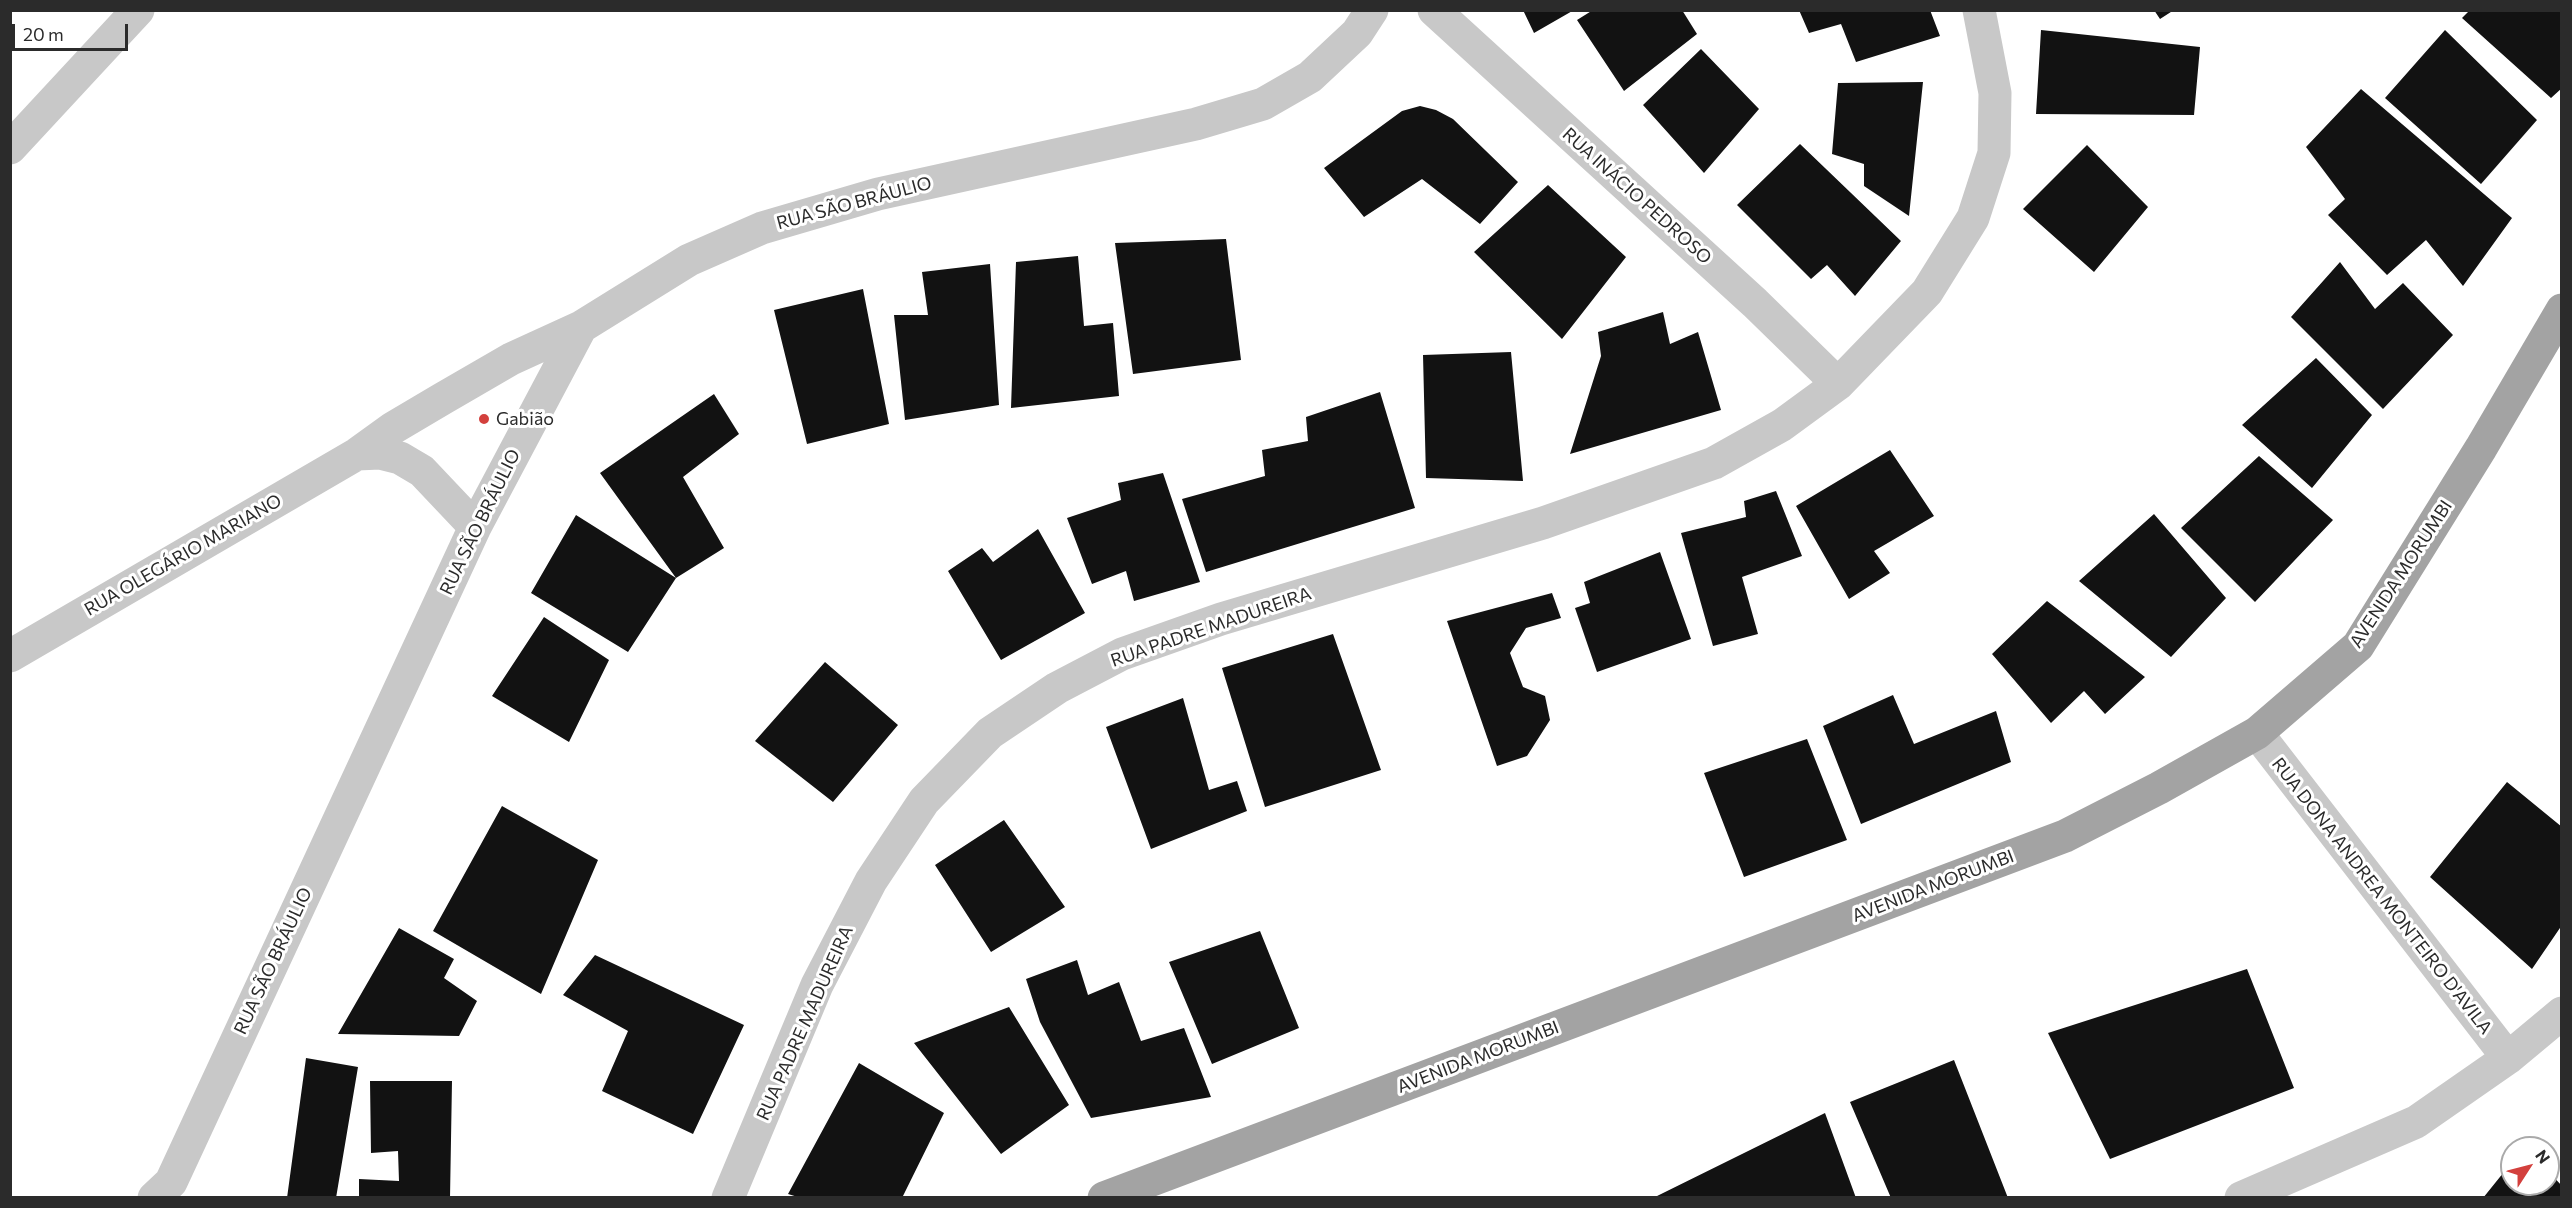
<!DOCTYPE html>
<meta charset="utf-8">
<style>
body{margin:0}
#map{position:relative;width:2572px;height:1208px;overflow:hidden;background:#fff;font-family:Commissioner,sans-serif}
canvas{display:block}
.frame{position:absolute;inset:0;border:12px solid #2b2b2b;pointer-events:none}
.north{position:absolute;left:2500px;top:1136px;width:60px;height:60px;box-sizing:border-box;background:#fff;border:2px solid #aaa;border-radius:50%;rotate:54deg;font-size:16px;font-weight:700;line-height:24px;text-align:center;color:#2b2b2b}
.north::after{content:'';display:block;margin:auto;width:21px;height:27px;background:#d3403d;clip-path:polygon(50% 0,100% 100%,50% 72%,0 100%)}
.scale{position:absolute;left:12px;top:24px;width:116px;height:27px;box-sizing:border-box;border:3px solid #2b2b2b;border-top:0;padding-left:8px;font-size:18px;line-height:21px;white-space:nowrap;color:#2b2b2b;-webkit-text-stroke:4px #fff;paint-order:stroke}
</style>
<div id="map">
<canvas width="2572" height="1208"></canvas>
<div class="frame"></div>
<div class="north">N</div>
<div class="scale">20 m</div>
</div>
<script>
const g = document.querySelector('canvas').getContext('2d');
g.lineJoin = 'round';
function paint(path, color) {
  g.fillStyle = color;
  g.fill(path, 'evenodd');
}
function shape(rows) {
  const path = new Path2D();
  for (const r of rows) {
    path.moveTo(r[0], r[1]);
    for (let i = 2; i < r.length; i += 2) path.lineTo(r[i], r[i + 1]);
  }
  return path;
}
function stroke(path, color, width, dash) {
  g.strokeStyle = color;
  g.lineWidth = width;
  g.lineCap = dash ? 'butt' : 'round';
  g.setLineDash(dash || []);
  g.stroke(path);
}
function write(font, color, halo, rows, align = 'center') {
  g.font = font + ' Commissioner,sans-serif';
  g.lineWidth = 6;
  g.setLineDash([]);
  g.textBaseline = 'middle';
  g.strokeStyle = halo;
  g.fillStyle = color;
  for (const [text, x, y, turn = 0] of rows) {
    g.save();
    g.translate(x, y);
    g.rotate((+turn || 0) * Math.PI / 180);
    g.textAlign = isNaN(turn) ? turn : align;
    if (halo) g.strokeText(text, 0, 0);
    g.fillText(text, 0, 0);
    g.restore();
  }
}
const building = shape([
 [1523,10,1574,10,1534,33],
 [1593,10,1682,10,1697,34,1624,91,1577,20],
 [1799,10,1930,10,1940,36,1856,62,1841,24,1809,33],
 [2154,10,2174,10,2160,19],
 [2470,10,2562,10,2562,88,2551,98,2462,18],
 [2041,30,2200,47,2194,115,2036,114],
 [2445,30,2537,120,2481,184,2385,98],
 [1701,49,1759,109,1704,173,1643,105],
 [1923,82,1909,216,1864,186,1864,164,1832,154,1838,83],
 [2361,89,2512,218,2463,286,2426,240,2387,275,2328,215,2345,199,2306,147],
 [1420,106,1436,110,1453,119,1518,182,1480,224,1422,179,1364,217,1324,168,1402,111],
 [1800,144,1901,241,1855,296,1827,265,1811,279,1737,205],
 [2087,145,2148,207,2094,272,2023,209],
 [1548,185,1626,257,1562,339,1474,252],
 [1226,239,1241,360,1133,374,1115,243],
 [1078,256,1084,326,1113,323,1119,396,1011,408,1016,262],
 [2340,262,2375,309,2403,283,2453,335,2383,409,2291,317],
 [990,264,999,405,905,420,894,315,928,315,922,272],
 [863,289,889,424,807,444,774,310],
 [1663,312,1670,344,1698,332,1721,410,1570,454,1601,356,1598,332],
 [1511,352,1523,481,1426,478,1423,355],
 [2316,358,2372,415,2312,488,2242,425],
 [1380,392,1415,508,1206,572,1182,499,1265,476,1262,450,1308,441,1306,417],
 [714,394,739,434,683,477,724,548,676,578,600,473],
 [1890,450,1934,516,1874,551,1890,573,1849,599,1796,506],
 [2259,456,2333,520,2255,602,2181,528],
 [1163,473,1200,582,1134,601,1126,571,1092,584,1067,518,1121,500,1118,483],
 [1776,491,1802,556,1742,577,1758,634,1713,646,1681,533,1746,517,1744,501],
 [2154,514,2226,598,2171,657,2079,581],
 [576,515,676,578,628,652,531,593],
 [1038,529,1085,613,1001,660,948,571,982,548,993,562],
 [1660,552,1691,639,1597,672,1575,608,1590,603,1584,582],
 [1552,593,1561,618,1526,628,1510,653,1523,687,1545,696,1550,720,1527,756,1497,766,1447,621],
 [2047,601,2145,677,2105,714,2084,691,2051,723,1992,654],
 [544,617,609,660,569,742,492,696],
 [1333,634,1381,770,1265,807,1222,668],
 [825,662,898,725,833,802,755,741],
 [1893,695,1914,744,1996,711,2011,762,1861,824,1823,726],
 [1183,698,1209,790,1237,781,1247,811,1151,849,1106,727],
 [1807,739,1847,840,1744,877,1704,773],
 [2507,782,2562,827,2562,925,2532,969,2430,877],
 [502,806,598,860,541,994,433,931],
 [1004,820,1065,907,991,952,935,865],
 [399,928,454,959,444,978,477,1001,459,1036,338,1034],
 [1260,931,1299,1028,1212,1064,1169,962],
 [595,955,744,1025,693,1134,602,1091,628,1031,563,995],
 [1077,960,1088,995,1119,982,1141,1041,1184,1028,1211,1097,1091,1118,1040,1022,1026,979],
 [2247,969,2294,1088,2110,1159,2048,1033],
 [1009,1007,1069,1105,1001,1154,914,1043],
 [306,1058,358,1067,336,1198,287,1198],
 [1954,1060,2008,1198,1891,1198,1850,1102],
 [859,1063,944,1113,902,1198,801,1198,788,1194],
 [370,1081,452,1081,450,1198,359,1198,359,1179,399,1181,398,1151,371,1153],
 [1825,1113,1856,1198,1653,1198],
 [2512,1162,2512,1184,2548,1184,2548,1171,2562,1186,2562,1198,2483,1198]
]);
const minor = shape([
 [1434,10,1755,303,1838,384],
 [10,148,138,10],
 [357,454,380,453,400,458,422,471,475,527],
 [10,656,357,454,393,428,442,399,511,359,581,327],
 [2257,733,2508,1058],
 [154,1198,171,1182,475,527,581,327,689,260,762,228,878,194,1196,124,1263,104,1310,77,1357,33,1372,10],
 [728,1198,817,985,871,881,924,801,990,733,1057,688,1122,654,1221,619,1543,523,1714,463,1782,425,1838,384,1927,292,1973,218,1994,153,1995,93,1979,10],
 [2241,1198,2416,1122,2508,1058,2562,1013]
]);
const major = shape([
 [1104,1198,2065,836,2159,788,2257,733,2358,646,2481,448,2562,310]
]);
const markers = [
 [484,419,6,"#d3403d"]
];
const streetNames = [
 ["RUA INÁCIO PEDROSO",1637,196,42],
 ["RUA SÃO BRÁULIO",854,203,-15],
 ["RUA SÃO BRÁULIO",480,522,-64],
 ["RUA OLEGÁRIO MARIANO",183,555,-30],
 ["AVENIDA MORUMBI",2401,574,-57],
 ["RUA PADRE MADUREIRA",1211,627,-19],
 ["AVENIDA MORUMBI",1933,886,-21],
 ["RUA DONA ANDREA MONTEIRO D'AVILA",2382,896,52],
 ["RUA SÃO BRÁULIO",273,961,-65],
 ["RUA PADRE MADUREIRA",805,1023,-66],
 ["AVENIDA MORUMBI",1478,1057,-21]
];
const poiNames = [
 ["Gabião",496,419]
];
paint(building, '#121212');
stroke(minor, '#c8c8c8', 33);
stroke(major, '#a3a3a3', 33);
for (const [x, y, r, color] of markers) {
  const dot = new Path2D();
  dot.arc(x, y, r, 0, 2 * Math.PI);
  g.fillStyle = color;
  g.fill(dot);
  stroke(dot, '#fff', 2);
}
write('18px', '#2b2b2b', '#fff', streetNames);
write('18px', '#2b2b2b', '#fff', poiNames, 'left');
</script>
